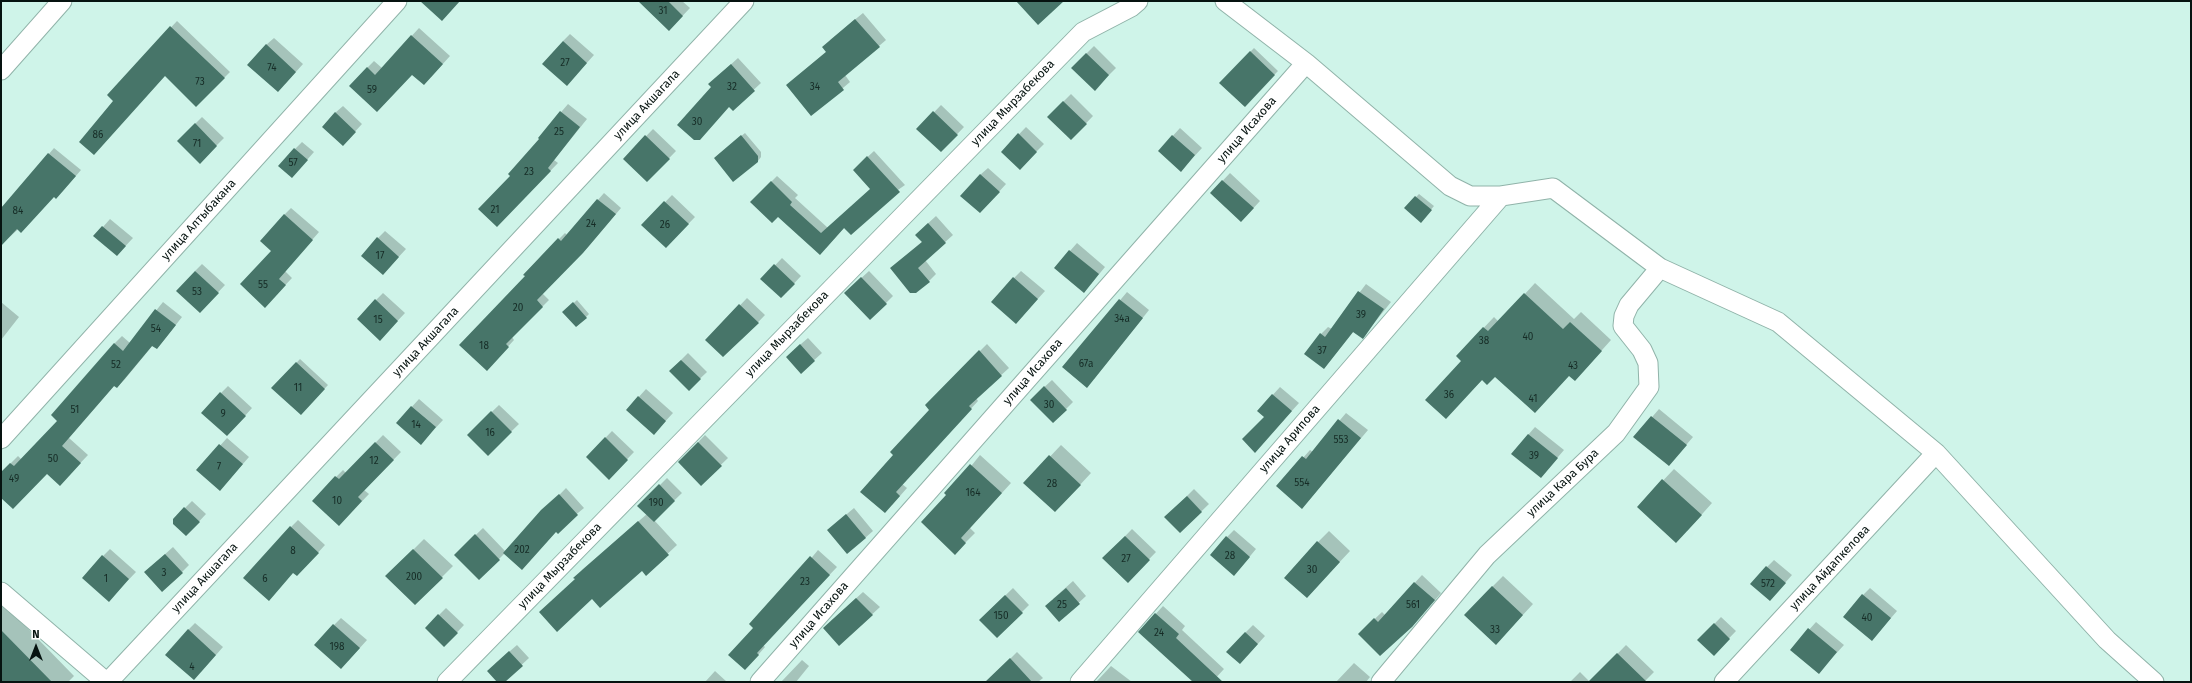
<!DOCTYPE html>
<meta charset="utf-8">
<style>
body{margin:0}
#map{position:relative;width:2192px;height:683px;overflow:hidden;background:#cff4e9;font-family:"Fira Sans",sans-serif}
canvas{display:block}
.frame{position:absolute;inset:0;border:2px solid #061310;pointer-events:none}
.north{position:absolute;left:16px;top:627px;width:40px;height:40px;-webkit-text-stroke:3px #fff;paint-order:stroke;rotate:0deg;font-size:11px;font-weight:700;line-height:16px;text-align:center;color:#061310}
.north::after{content:'';display:block;margin:auto;width:14px;height:18px;background:#061310;clip-path:polygon(50% 0,100% 100%,50% 72%,0 100%)}
</style>
<div id="map">
<canvas width="2192" height="683"></canvas>
<div class="frame"></div>
<div class="north">N</div>
</div>
<script>
const g = document.querySelector('canvas').getContext('2d');
g.lineJoin = 'round';
function paint(path, color) {
  g.fillStyle = color;
  g.fill(path, 'evenodd');
}
function shape(rows) {
  const path = new Path2D();
  for (const r of rows) {
    path.moveTo(r[0], r[1]);
    for (let i = 2; i < r.length; i += 2) path.lineTo(r[i], r[i + 1]);
  }
  return path;
}
function stroke(path, color, width, dash) {
  g.strokeStyle = color;
  g.lineWidth = width;
  g.lineCap = dash ? 'butt' : 'round';
  g.setLineDash(dash || []);
  g.stroke(path);
}
function write(font, color, halo, rows, align = 'center') {
  g.font = font + ' "Fira Sans",sans-serif';
  g.lineWidth = 4;
  g.setLineDash([]);
  g.textBaseline = 'middle';
  g.strokeStyle = halo;
  g.fillStyle = color;
  for (const [text, x, y, turn = 0] of rows) {
    g.save();
    g.translate(x, y);
    g.rotate((+turn || 0) * Math.PI / 180);
    g.textAlign = isNaN(turn) ? turn : align;
    if (halo) g.strokeText(text, 0, 0);
    g.fillText(text, 0, 0);
    g.restore();
  }
}
const shadow = shape([
 [649,1,682,1,690,8,669,30],
 [863,13,886,40,845,75,850,82,811,115,787,85,827,51,830,40],
 [177,21,230,72,196,106,165,74,114,101,108,95],
 [419,28,450,56,431,77,412,73,384,104,367,68,374,61,382,68],
 [570,34,594,55,574,77,563,41],
 [274,38,303,64,285,84,266,45],
 [1094,46,1116,68,1095,89,1072,68],
 [1254,48,1278,71,1244,106,1220,83],
 [738,58,761,83,733,109,712,87,717,77],
 [1071,94,1093,116,1071,139,1048,117],
 [568,104,587,119,554,160,558,163,497,226,511,176,541,139,539,138],
 [941,105,964,127,941,151,918,129],
 [343,106,362,124,350,137,335,113],
 [202,117,224,138,200,162,178,141],
 [1026,127,1044,144,1027,161,1002,152],
 [1180,128,1202,148,1188,163,1159,151],
 [653,129,676,151,647,181,624,159],
 [745,133,761,152,761,157,758,161,718,155],
 [302,142,314,152,299,169,295,149],
 [54,148,81,170,62,192,54,196,1,245,1,210],
 [874,151,905,185,845,227,826,248,778,216,751,202,777,176,798,195,795,198,828,228,871,189,860,164],
 [988,168,1006,184,987,205,980,175],
 [1230,173,1260,201,1248,214,1211,193],
 [604,193,621,208,589,246,542,293,549,300,512,337,514,340,493,363,526,276,524,274,565,233,567,235],
 [1419,194,1434,206,1424,218,1416,197],
 [672,195,695,217,666,247,643,225],
 [291,208,319,232,285,271,292,278,272,299,273,251,284,215],
 [936,216,953,235,925,260,936,274,929,281,891,268,923,241,924,227],
 [110,219,133,238,117,255,95,236],
 [385,231,406,249,383,274,378,238],
 [1077,243,1105,267,1091,284,1055,268],
 [782,258,801,276,788,290,762,279],
 [202,264,225,285,207,304,195,271],
 [869,271,893,296,870,319,845,293],
 [1021,271,1045,291,1016,323,1014,278],
 [1535,283,1574,319,1581,312,1611,340,1585,369,1570,375,1495,376,1483,379,1456,407,1463,361,1457,356,1494,317,1499,322],
 [1366,284,1391,302,1363,337,1354,331,1324,368,1321,334,1328,327,1332,329],
 [1127,292,1149,310,1094,379,1064,367],
 [383,293,405,313,387,332,376,300],
 [747,298,765,315,742,339,707,340],
 [577,300,589,314,577,326,564,312],
 [1,302,19,317,1,340],
 [163,302,182,317,164,340,157,348,153,345,125,379,117,387,115,385,69,438,88,455,67,477,47,473,1,496,1,473,18,456,22,460,59,421,114,344,122,336,130,343],
 [808,338,822,353,801,372,794,350],
 [987,344,1009,368,976,398,978,401,902,484,907,488,892,505,894,455,930,410,926,405],
 [688,353,707,372,689,389,670,371],
 [300,359,328,385,301,414,273,388],
 [1052,380,1073,402,1066,409,1039,392],
 [228,386,252,408,234,428,221,393],
 [1280,387,1299,403,1262,444,1265,417,1258,411],
 [646,389,673,413,661,426,627,410],
 [419,399,443,420,428,436,397,423],
 [499,405,519,424,488,454,468,435],
 [1659,409,1693,437,1669,465,1635,437],
 [1346,413,1368,430,1309,500,1278,486,1310,450,1313,452],
 [1535,427,1564,450,1541,477,1528,435],
 [612,431,634,452,609,478,587,457],
 [383,435,401,452,364,490,369,494,346,518,336,477,343,470,346,473],
 [705,435,728,458,701,484,679,462],
 [227,438,249,457,227,482,198,470],
 [1061,445,1091,473,1066,500,1025,483],
 [980,455,1011,483,970,528,975,533,955,553,948,495],
 [1674,469,1712,503,1687,531,1638,507],
 [667,478,682,493,654,520,677,545,646,574,642,570,576,579,575,578,583,569,647,514,639,506],
 [566,488,584,508,556,531,505,553,479,579,455,555,483,528,505,551],
 [1194,489,1209,504,1180,532,1166,517],
 [192,501,206,514,193,528,174,519],
 [854,508,873,531,865,538,828,530],
 [298,520,325,545,304,568,294,572,291,527],
 [1132,529,1156,552,1128,581,1104,558],
 [1234,530,1256,549,1241,567,1227,537],
 [1329,531,1350,551,1307,597,1318,542],
 [424,539,453,566,415,604,387,576],
 [173,547,189,565,182,572,153,565],
 [110,549,136,572,116,593,103,556],
 [818,550,837,567,763,645,765,647,752,662,754,628],
 [1774,560,1792,575,1777,592,1767,567],
 [1422,575,1441,593,1412,627,1359,634,1382,612,1385,615],
 [1503,576,1533,604,1507,632,1492,587],
 [1073,581,1086,596,1059,621,1053,599],
 [1013,588,1029,605,997,637,980,620],
 [1870,588,1897,611,1879,632,1863,595],
 [863,592,880,607,839,645,831,621],
 [3,603,74,676,68,682,1,682,1,605],
 [1163,606,1185,626,1182,630,1224,669,1212,682,1194,682,1140,631],
 [446,608,464,625,444,646,426,628],
 [1721,617,1736,631,1714,654,1699,640],
 [341,618,367,640,348,661,334,625],
 [1816,622,1844,645,1818,673,1791,650],
 [195,623,223,647,201,672,188,630],
 [1253,625,1265,636,1247,656,1245,633],
 [517,645,529,658,503,682,498,682,495,664],
 [1626,645,1654,672,1644,682,1570,682,1580,672,1590,682],
 [1017,652,1043,678,1038,682,993,682,990,679],
 [802,660,809,666,796,682,781,682],
 [1354,663,1370,677,1366,682,1336,682],
 [1111,666,1132,682,1096,682],
 [715,671,727,682,705,682]
]);
const building = shape([
 [420,1,460,1,442,21],
 [638,1,668,1,683,16,669,31],
 [1016,1,1064,1,1038,25],
 [855,19,880,47,838,82,844,90,811,116,786,85,826,52,822,47],
 [170,26,225,78,196,107,165,76,94,155,79,142,113,101,107,95],
 [411,35,443,64,424,85,412,75,377,112,349,86,367,67,375,75],
 [563,41,587,63,567,86,542,64],
 [266,44,296,72,278,92,247,65],
 [1250,51,1275,75,1245,107,1219,83],
 [1086,53,1109,75,1095,91,1071,68],
 [731,64,755,91,733,111,729,107,700,140,694,140,677,125,711,87,708,84],
 [1063,101,1087,124,1071,140,1047,117],
 [560,111,580,127,548,168,551,171,497,227,478,209,510,176,508,174,539,139,538,138],
 [933,111,958,135,941,152,916,129],
 [335,112,356,132,343,146,322,127],
 [195,123,217,146,200,164,177,141],
 [1018,133,1037,152,1020,170,1001,152],
 [645,135,670,159,647,182,623,159],
 [741,135,758,156,758,162,733,182,714,158],
 [1172,135,1195,155,1181,172,1158,151],
 [294,148,308,160,292,178,278,166],
 [48,153,76,176,56,199,54,197,21,233,17,229,1,246,1,208],
 [867,156,900,192,851,235,844,228,820,255,778,217,772,223,750,202,771,181,792,202,790,205,821,233,870,189,853,170],
 [980,174,1000,192,980,213,960,196],
 [1222,180,1254,208,1241,222,1210,193],
 [1415,196,1432,210,1421,223,1404,208],
 [597,199,616,214,583,253,537,300,543,307,506,344,509,347,487,371,459,345,525,276,523,275,558,238,561,241],
 [664,201,689,224,666,248,641,225],
 [284,214,313,240,279,279,286,285,265,308,240,284,271,251,260,241],
 [928,223,946,243,918,268,930,282,916,293,910,293,890,268,922,242,915,235],
 [102,226,126,246,117,256,93,236],
 [377,237,399,257,383,275,361,256],
 [1069,250,1099,274,1084,293,1054,268],
 [774,264,795,284,781,298,760,279],
 [195,271,219,293,200,313,176,291],
 [861,277,887,304,870,320,844,293],
 [1013,277,1038,299,1016,324,991,302],
 [1358,291,1384,309,1363,339,1353,332,1324,369,1304,354,1320,333,1325,337],
 [1524,293,1563,329,1570,322,1602,351,1575,381,1569,376,1535,413,1495,377,1487,385,1482,380,1446,419,1425,400,1461,361,1456,356,1483,327,1488,331],
 [375,299,398,321,380,341,357,319],
 [1119,299,1143,318,1087,388,1062,367],
 [573,302,587,318,576,327,562,312],
 [739,304,759,323,723,357,705,340],
 [155,309,176,325,157,349,152,346,117,388,114,386,62,446,81,463,60,486,47,474,13,509,1,498,1,472,10,463,14,466,57,421,51,415,114,343,123,351],
 [800,344,815,361,801,374,786,357],
 [979,350,1002,376,969,406,972,409,896,492,900,496,885,513,860,492,893,455,890,452,929,410,925,405],
 [681,360,701,379,689,391,669,371],
 [296,362,325,389,301,415,271,388],
 [1044,386,1067,410,1053,423,1030,400],
 [220,392,246,416,227,436,201,413],
 [1272,394,1292,411,1255,453,1242,439,1264,417,1257,411],
 [638,396,666,421,654,435,626,410],
 [411,406,436,427,421,445,396,423],
 [491,411,512,432,488,456,467,435],
 [1651,416,1687,445,1669,466,1633,437],
 [1338,419,1361,438,1302,509,1276,486,1302,456,1306,459],
 [1528,434,1558,458,1541,478,1511,454],
 [605,437,628,460,609,480,586,457],
 [375,442,394,460,358,497,362,501,339,526,312,501,335,476,339,479],
 [698,442,722,466,701,486,678,462],
 [219,444,243,464,220,491,196,470],
 [1049,455,1081,485,1055,512,1023,483],
 [970,464,1002,493,961,538,966,543,955,555,921,522,946,495,944,493],
 [1662,479,1702,515,1676,543,1637,507],
 [659,484,675,501,654,522,637,506],
 [559,494,578,515,558,534,556,532,522,570,503,553,541,510],
 [1187,496,1202,512,1180,533,1164,517],
 [184,507,200,522,186,536,173,524,173,519],
 [846,514,866,538,847,554,827,530],
 [638,521,669,555,646,576,642,571,600,608,592,599,557,632,539,612,575,579,573,578],
 [290,526,319,553,297,576,293,573,269,601,243,578],
 [475,534,500,560,479,580,454,555],
 [1125,536,1150,560,1128,583,1102,558],
 [1226,536,1250,557,1234,576,1210,555],
 [1317,541,1340,562,1307,598,1284,578],
 [413,549,443,578,415,605,385,576],
 [165,554,183,573,162,592,144,572],
 [102,555,129,579,109,602,82,578],
 [810,556,830,575,757,653,759,655,745,670,728,655,753,628,749,624],
 [1766,566,1786,583,1770,601,1750,584],
 [1414,582,1435,600,1412,627,1380,656,1358,634,1374,618,1378,622],
 [1492,586,1523,615,1496,645,1464,615],
 [1066,588,1080,604,1059,622,1045,606],
 [1862,594,1891,618,1872,641,1843,617],
 [1005,595,1023,613,997,638,979,620],
 [856,598,873,615,839,646,823,628],
 [1155,613,1179,634,1176,638,1223,682,1193,682,1138,632],
 [438,614,458,633,444,647,425,628],
 [1714,623,1730,639,1714,656,1697,640],
 [333,624,360,648,341,669,314,645],
 [1808,628,1837,652,1819,674,1790,650],
 [188,629,216,655,194,680,165,655],
 [1,630,52,682,1,682],
 [1245,632,1258,644,1240,664,1226,652],
 [509,651,523,666,505,682,497,682,487,671],
 [1617,653,1647,682,1588,682],
 [1010,658,1032,682,985,682]
]);
const minor = shape([
 [1225,1,1306,63,1450,186,1470,196,1501,196,1553,188,1660,268,1778,322,1936,453,2107,640,2154,682],
 [1,70,62,1],
 [1,439,397,1],
 [1,592,106,682],
 [108,682,744,1],
 [447,682,1083,32,1131,7,1138,1],
 [760,682,1306,63],
 [1080,682,1501,196],
 [1381,682,1487,555,1616,433,1649,387,1648,363,1642,350,1623,326,1624,316,1629,305,1660,268],
 [1724,682,1936,453]
]);
const numberNames = [
 ["31",663,11],
 ["27",565,63],
 ["74",272,68],
 ["73",200,82],
 ["32",732,87],
 ["34",815,87],
 ["59",372,90],
 ["30",697,122],
 ["25",559,132],
 ["86",98,135],
 ["71",197,144],
 ["57",293,163],
 ["23",529,172],
 ["21",495,210],
 ["84",18,211],
 ["24",591,224],
 ["26",665,225],
 ["17",380,256],
 ["55",263,285],
 ["53",197,292],
 ["20",518,308],
 ["39",1361,315],
 ["34а",1122,319],
 ["15",378,320],
 ["54",156,329],
 ["40",1528,337],
 ["38",1484,341],
 ["18",484,346],
 ["37",1322,351],
 ["67а",1086,364],
 ["52",116,365],
 ["43",1573,366],
 ["11",298,388],
 ["36",1449,395],
 ["41",1533,399],
 ["30",1049,405],
 ["51",75,410],
 ["9",223,414],
 ["14",416,425],
 ["16",490,433],
 ["553",1341,440],
 ["39",1534,456],
 ["50",53,459],
 ["12",374,461],
 ["7",219,467],
 ["49",14,479],
 ["554",1302,483],
 ["28",1052,484],
 ["164",973,493],
 ["10",337,501],
 ["190",656,503],
 ["202",522,550],
 ["8",293,551],
 ["28",1230,556],
 ["27",1126,559],
 ["30",1312,570],
 ["3",164,573],
 ["200",414,577],
 ["1",106,579],
 ["6",265,579],
 ["23",805,582],
 ["572",1768,584],
 ["25",1062,605],
 ["561",1413,605],
 ["150",1001,616],
 ["40",1867,618],
 ["33",1495,630],
 ["24",1159,633],
 ["198",337,647],
 ["4",192,667]
];
const streetNames = [
 ["улица Мырзабекова",1013,103,-46],
 ["улица Акшагала",647,105,-47],
 ["улица Исахова",1247,130,-49],
 ["улица Алтыбакана",199,220,-48],
 ["улица Мырзабекова",787,334,-46],
 ["улица Акшагала",426,342,-47],
 ["улица Исахова",1033,372,-49],
 ["улица Арипова",1290,439,-49],
 ["улица Кара Бура",1563,483,-43],
 ["улица Мырзабекова",560,566,-46],
 ["улица Айдапкелова",1830,568,-47],
 ["улица Акшагала",205,578,-47],
 ["улица Исахова",819,615,-49]
];
paint(shadow, '#0003');
paint(building, '#477569');
stroke(minor, '#90b3a9', 21);
stroke(minor, '#fff', 19);
write('10px', '#162c26', null, numberNames);
write('12px', '#061310', '#fff', streetNames);
</script>
